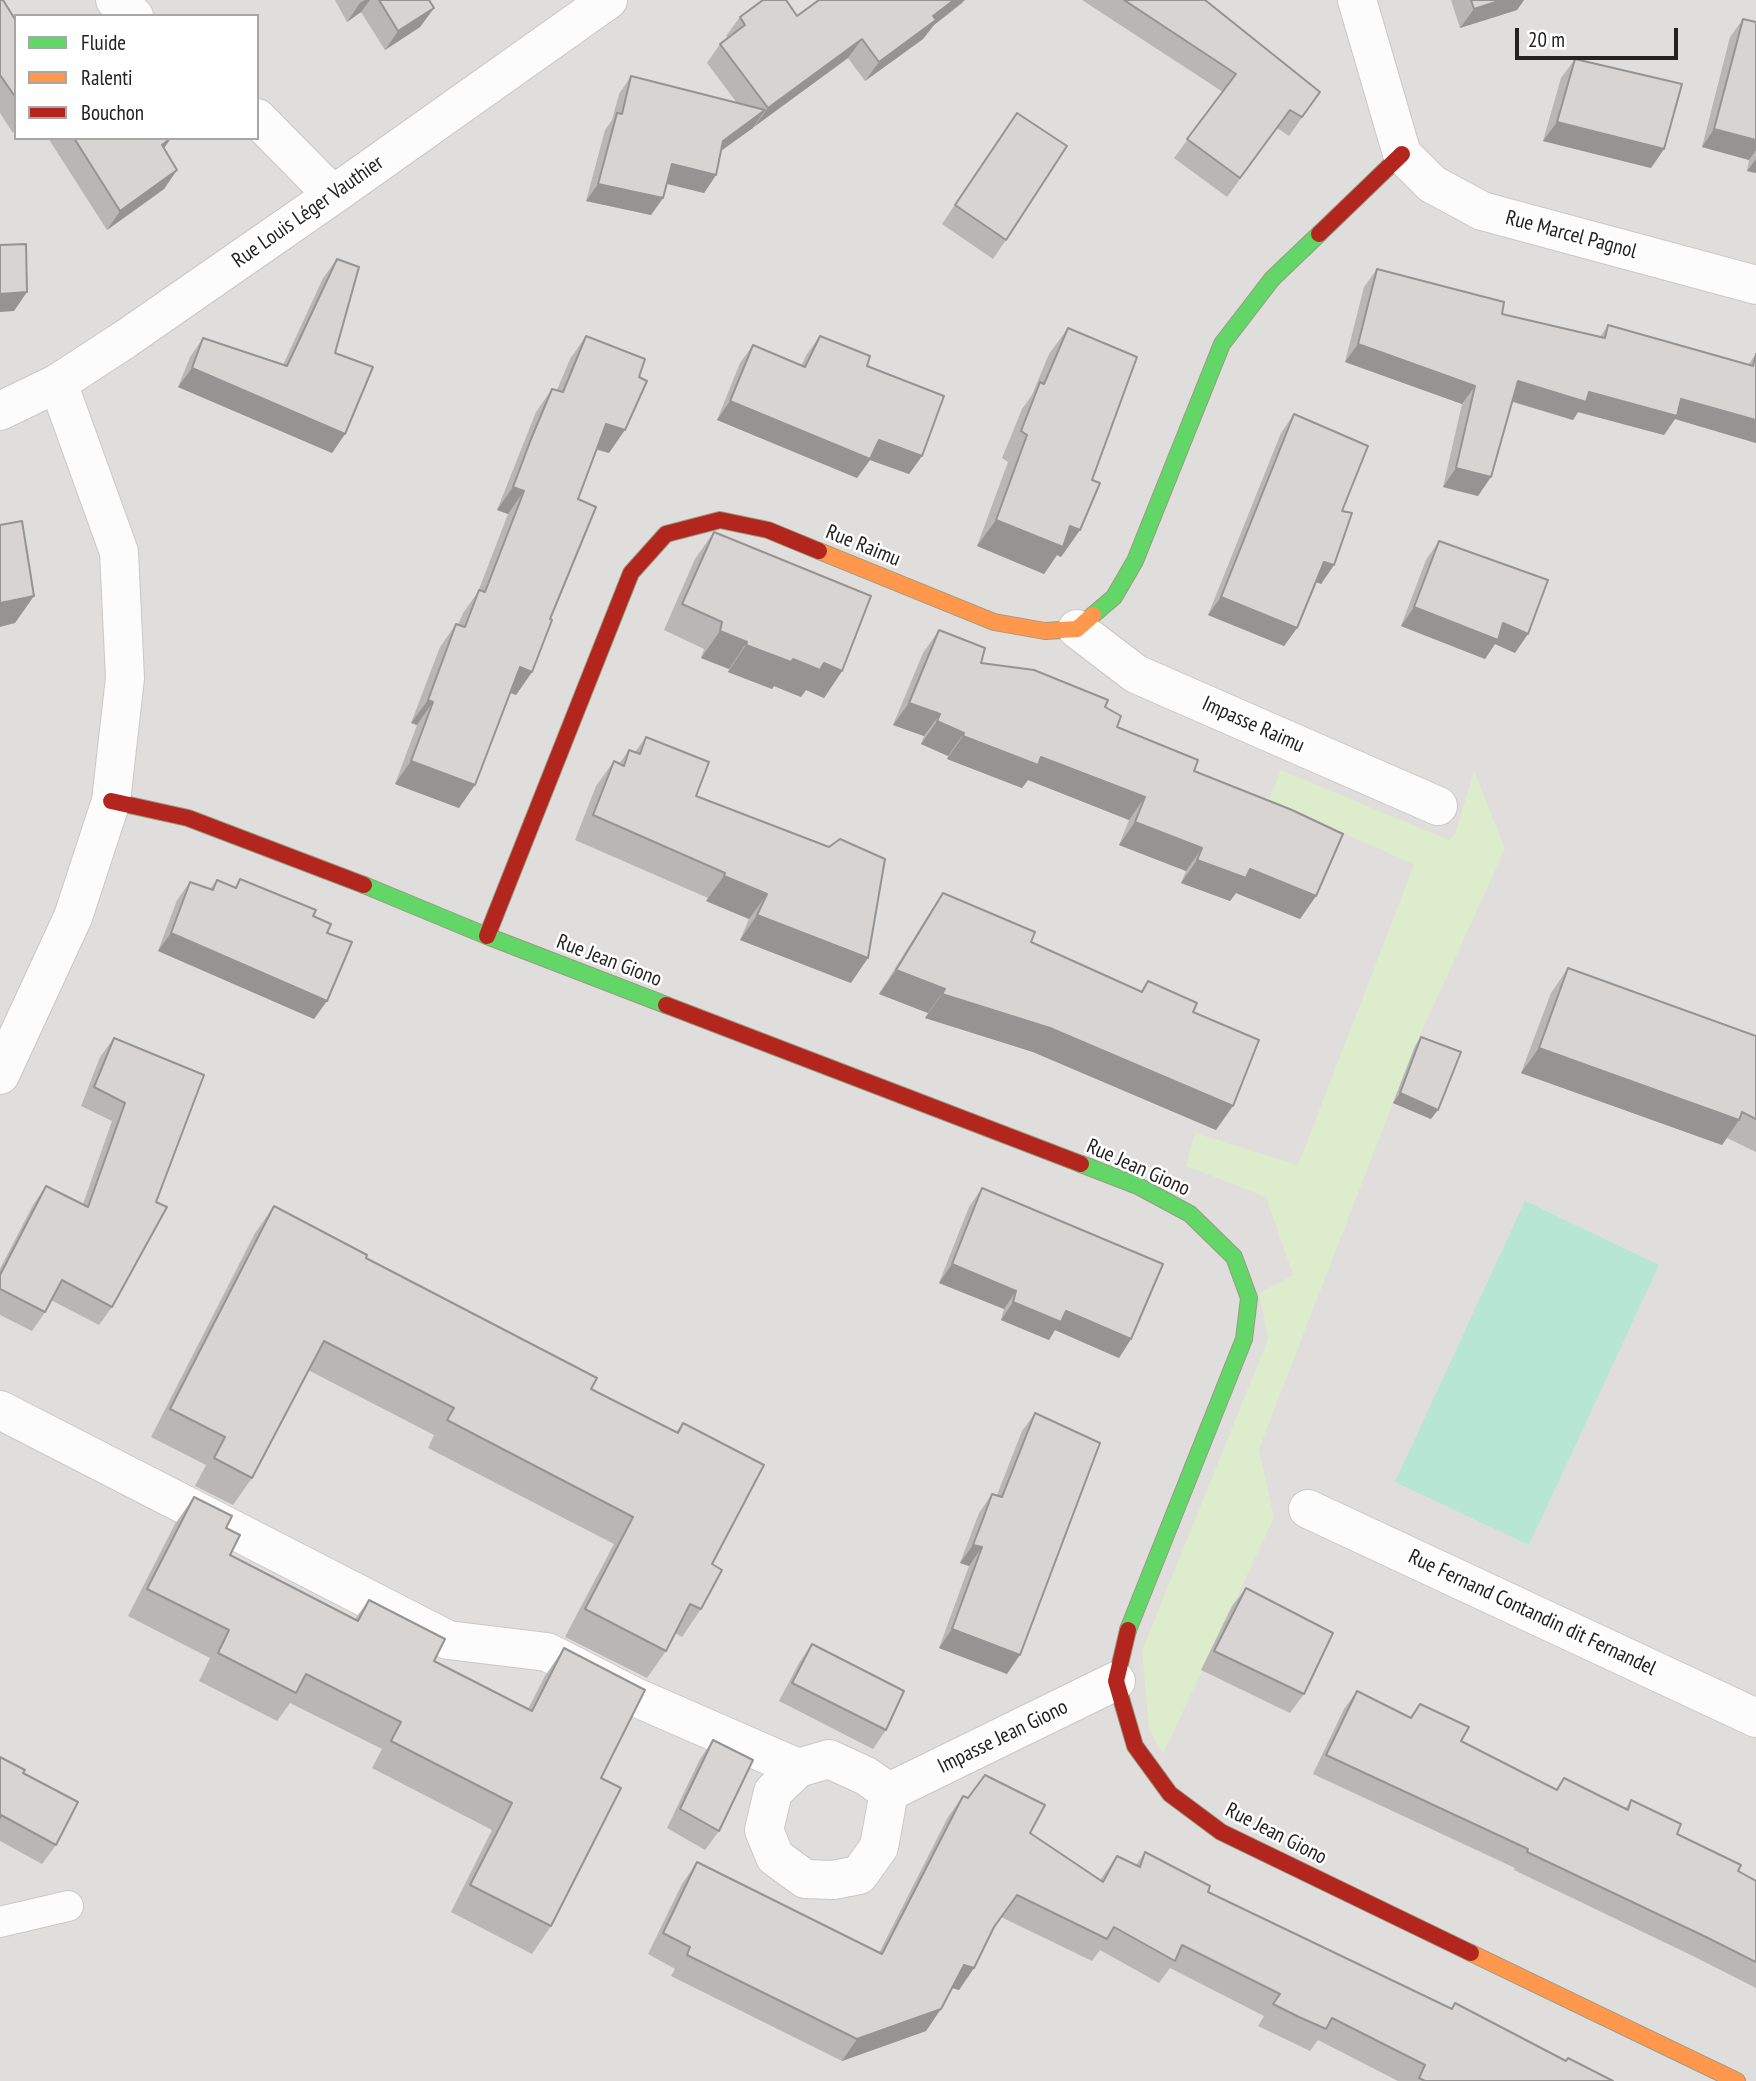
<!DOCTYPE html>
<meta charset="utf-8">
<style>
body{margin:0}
#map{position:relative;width:1756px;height:2081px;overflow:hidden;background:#f0eeeb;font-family:"PT Sans Narrow",sans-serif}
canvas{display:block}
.legend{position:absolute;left:14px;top:14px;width:245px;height:126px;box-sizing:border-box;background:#fff;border:2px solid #a7a7a7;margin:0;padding:9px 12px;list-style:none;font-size:21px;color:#222}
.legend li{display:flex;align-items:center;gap:14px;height:35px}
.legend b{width:35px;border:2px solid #a7a7a7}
.scale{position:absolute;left:1515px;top:28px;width:163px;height:32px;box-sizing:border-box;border:4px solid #222;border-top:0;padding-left:9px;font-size:21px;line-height:24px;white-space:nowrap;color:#222;-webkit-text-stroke:5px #fff;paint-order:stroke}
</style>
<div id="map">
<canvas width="1756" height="2081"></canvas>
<ul class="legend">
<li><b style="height:9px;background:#63d668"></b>Fluide</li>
<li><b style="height:9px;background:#ff974d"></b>Ralenti</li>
<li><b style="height:9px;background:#b3261e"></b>Bouchon</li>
</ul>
<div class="scale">20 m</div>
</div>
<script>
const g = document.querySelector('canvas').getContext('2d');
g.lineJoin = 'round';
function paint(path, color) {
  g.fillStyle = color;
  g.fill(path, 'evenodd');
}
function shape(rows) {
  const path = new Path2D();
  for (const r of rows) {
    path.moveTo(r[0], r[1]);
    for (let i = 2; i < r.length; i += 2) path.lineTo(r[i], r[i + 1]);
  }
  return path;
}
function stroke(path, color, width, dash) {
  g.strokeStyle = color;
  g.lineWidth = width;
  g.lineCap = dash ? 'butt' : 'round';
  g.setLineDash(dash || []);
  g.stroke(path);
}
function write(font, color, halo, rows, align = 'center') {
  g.font = font + ' "PT Sans Narrow",sans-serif';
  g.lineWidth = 5;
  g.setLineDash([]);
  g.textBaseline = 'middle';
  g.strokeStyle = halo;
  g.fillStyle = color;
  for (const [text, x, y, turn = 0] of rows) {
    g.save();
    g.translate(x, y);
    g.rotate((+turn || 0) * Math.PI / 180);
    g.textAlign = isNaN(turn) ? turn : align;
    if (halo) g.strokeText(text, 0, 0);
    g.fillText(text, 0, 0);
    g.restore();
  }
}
const residential = shape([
 [0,0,1756,0,1756,2081,0,2081],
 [16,16,257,16,257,138,16,138]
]);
const grass = shape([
 [1281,770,1449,840,1455,834,1474,771,1505,849,1415,1046,1259,1449,1274,1518,1163,1754,1149,1729,1142,1651,1268,1339,1259,1293,1293,1275,1266,1197,1186,1166,1195,1133,1298,1165,1414,865,1269,799]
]);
const pitch = shape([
 [1525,1201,1659,1265,1529,1545,1395,1482]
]);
const lane = shape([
 [0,1922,68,1906]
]);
const street = shape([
 [115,0,134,16],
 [1357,0,1402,154,1432,184,1482,211,1756,285],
 [257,118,333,195],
 [0,411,58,383,124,340,333,195,608,0],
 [1077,629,1136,674,1438,806],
 [0,1075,73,917,111,801,125,678,119,552,58,383],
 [0,1410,448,1640,547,1652,635,1697,798,1768],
 [1308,1509,1756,1718],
 [889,1792,879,1847,859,1875,833,1880,805,1879,775,1857,764,1830,773,1792,798,1768,829,1759,866,1776,889,1792,1116,1681]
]);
const fast = shape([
 [1093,615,1114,597,1135,561,1222,344,1272,279,1319,234],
 [364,885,487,936,666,1005],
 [1081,1164,1138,1186,1190,1214,1234,1257,1249,1298,1244,1339,1128,1630]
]);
const slow = shape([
 [819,551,994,622,1045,631,1077,629,1093,615],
 [1471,1953,1737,2081]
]);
const jam = shape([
 [1319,234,1402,154],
 [111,801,188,818,364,885],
 [487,936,631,573,666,534,720,520,768,530,819,551],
 [666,1005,1081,1164],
 [1128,1630,1116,1681,1135,1746,1170,1794,1221,1832,1471,1953]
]);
const wall = shape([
 [0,0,16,21,16,131,13,133,0,113],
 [335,0,429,0,434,8,420,27,385,50,361,12,347,22],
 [1082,0,1205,0,1320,92,1289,136,1277,128,1227,197,1174,158,1223,92],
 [1451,0,1524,0,1517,10,1460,28],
 [964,2,934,25,923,39,865,81,848,58,754,126,721,151,716,175,704,193,667,184,663,198,651,215,586,201,605,130,612,120,619,94,631,76,737,103,707,63,720,44,728,38,726,36,740,17,797,16],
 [1743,19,1756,22,1756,173,1747,171,1749,160,1702,147,1730,37],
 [1575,59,1664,149,1651,168,1543,141,1561,78],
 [1017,113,1006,240,993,259,942,224],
 [48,138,171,138,164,148,177,170,164,189,107,230],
 [337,259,335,353,345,434,332,453,178,387,190,357,203,338,283,365,323,278],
 [1377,269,1502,314,1600,337,1608,325,1748,365,1756,354,1756,443,1675,419,1664,435,1578,412,1573,420,1512,402,1478,496,1443,487,1462,404,1345,362,1364,287],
 [1068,328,1092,480,1080,530,1061,557,1057,555,1044,574,977,546,1008,462,1002,458,1022,409,1032,395,1049,354],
 [586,336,609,453,597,450,578,499,550,619,532,672,516,695,510,693,459,808,395,784,417,725,411,723,440,647,456,624,458,625,463,613,478,592,508,514,497,510,536,412,552,389,557,390,570,359],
 [820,336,867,366,922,456,909,474,870,460,857,478,717,420,740,363,753,345,801,366,807,354],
 [1294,414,1342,511,1334,565,1321,584,1316,582,1297,628,1284,646,1208,615,1281,433],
 [714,532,842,671,824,698,806,690,801,697,774,686,772,689,728,672,729,669,701,658,704,649,664,630,695,559],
 [1439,541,1515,653,1495,644,1485,659,1401,626,1426,560],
 [939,630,981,663,1105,707,1117,727,1194,771,1316,896,1300,919,1236,893,1230,901,1181,883,1186,871,1119,845,1129,820,1028,780,1022,788,947,759,948,756,921,744,924,736,893,725,923,653],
 [646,737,696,796,851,983,740,940,749,919,706,901,708,898,575,840,596,786,614,761,619,764,629,750,635,752],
 [240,879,313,916,327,933,314,1019,158,951,177,900,190,882,210,889,217,880,235,887],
 [943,893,1031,942,1140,992,1148,981,1193,1012,1216,1130,1033,1052,925,1018,928,1013,879,994,927,917],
 [1568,968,1756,1036,1756,1152,1727,1138,1722,1145,1521,1073,1551,993],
 [1421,1037,1431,1119,1393,1103,1415,1046],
 [114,1038,204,1075,112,1307,99,1325,51,1300,45,1312,32,1331,0,1315,0,1269,33,1205,46,1186,83,1204,112,1121,81,1106,100,1057],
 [982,1188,1131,1339,1119,1358,1055,1330,1049,1340,1001,1320,1004,1309,939,1283,969,1207],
 [274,1206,366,1258,591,1389,676,1432,683,1423,712,1564,701,1609,682,1637,675,1633,666,1651,647,1678,565,1637,614,1544,428,1448,434,1435,308,1370,252,1478,233,1505,195,1486,206,1465,151,1437,255,1233],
 [1035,1413,1007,1674,939,1648,969,1566,960,1563,979,1513,992,1494,997,1495,1022,1431],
 [194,1497,226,1528,230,1555,355,1619,369,1600,434,1661,528,1709,545,1676,564,1648,601,1778,551,1926,532,1954,451,1912,492,1830,372,1768,382,1749,290,1703,277,1721,199,1681,210,1658,128,1616,175,1524],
 [1246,1588,1304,1694,1290,1713,1201,1670,1232,1606],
 [812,1644,886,1730,873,1749,779,1701,799,1663],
 [1357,1691,1410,1717,1420,1704,1461,1741,1556,1789,1564,1778,1625,1809,1631,1800,1677,1834,1738,1871,1756,1881,1756,1988,1693,1956,1514,1870,1515,1868,1313,1774,1344,1709],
 [713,1740,719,1831,705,1850,667,1828,700,1759],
 [0,1757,23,1773,56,1845,42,1864,0,1841],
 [963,1796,1030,1833,1100,1880,1117,1856,1136,1865,1145,1852,1208,1892,1451,2009,1455,2003,1566,2061,1613,2081,1398,2081,1318,2040,1310,2051,1283,2038,1258,2026,1264,2016,1170,1968,1159,1983,1100,1950,1092,1961,1001,1917,992,1929,974,1968,959,1990,952,1988,926,2031,842,2061,671,1976,675,1969,648,1954,682,1884,697,1862,879,1953,948,1817]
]);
const shadedWall = shape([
 [365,0,370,0,361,12,347,22,360,3],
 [954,0,965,0,934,25,923,39,865,81,879,62,933,16],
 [1502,0,1524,0,1517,10,1460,28,1474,9],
 [434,8,420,27,385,50,398,31],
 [862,39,848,58,754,127,768,108],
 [765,110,753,128,711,158,723,141],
 [1557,122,1664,149,1651,168,1543,141],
 [1714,129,1756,140,1756,150,1749,160,1702,147],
 [171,138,158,157,162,145],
 [1756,159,1756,173,1747,171],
 [672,164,716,175,704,193,660,182],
 [177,170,164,189,107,230,120,211],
 [598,184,663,198,651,215,586,201],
 [27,292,14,311,0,312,0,294],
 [1358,344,1475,386,1462,404,1345,362],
 [192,368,345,434,332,453,178,387],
 [1518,381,1589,392,1681,399,1756,420,1756,443,1675,419,1664,435,1578,412,1573,420,1505,399],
 [730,401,879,440,922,456,909,474,870,460,857,478,717,420],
 [606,424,625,430,609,453,590,447],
 [1456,468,1491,477,1478,496,1443,487],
 [513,487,524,491,508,514,497,510],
 [996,520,1070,526,1080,530,1061,557,1057,555,1044,574,977,546],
 [1324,562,1334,565,1321,584,1311,580],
 [34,596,15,623,0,627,0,603],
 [1221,597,1297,628,1284,646,1208,615],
 [1414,607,1503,623,1528,634,1515,653,1495,644,1485,659,1401,626],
 [720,631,747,642,729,669,701,658],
 [746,645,793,659,824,663,842,671,824,698,806,690,801,697,774,686,772,689,728,672],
 [520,667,532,672,516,695,504,690],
 [428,700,433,702,417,725,411,723],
 [909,703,940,714,924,736,893,725],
 [937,721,964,733,948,756,921,744],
 [963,736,1041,757,1145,797,1129,820,1028,780,1022,788,947,759],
 [411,761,475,785,459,808,395,784],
 [1135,822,1202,848,1186,871,1119,845],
 [1197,860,1250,869,1316,896,1300,919,1236,893,1230,901,1181,883],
 [724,876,767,894,749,919,706,901],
 [757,915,868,958,851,983,740,940],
 [171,933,327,1001,314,1019,158,951],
 [896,970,945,989,928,1013,879,994],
 [942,994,1050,1028,1233,1106,1216,1130,1033,1052,925,1018],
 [1539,1048,1739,1120,1722,1145,1521,1073],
 [1400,1093,1438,1110,1431,1119,1393,1103],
 [952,1264,1016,1291,1004,1309,939,1283],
 [1013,1302,1066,1311,1131,1339,1119,1358,1055,1330,1049,1340,1001,1320],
 [973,1545,982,1547,969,1566,960,1563],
 [952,1629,1020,1655,1007,1674,939,1648],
 [964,1965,974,1968,959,1990,949,1987],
 [941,2009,926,2031,842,2061,857,2039]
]);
const building = shape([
 [0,0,3,0,16,21,16,98,0,75,0,0],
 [379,0,429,0,434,8,398,31,379,0],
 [763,0,786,0,797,16,819,0,954,0,933,16,936,20,879,62,862,39,768,108,720,44,745,25,740,17,763,0],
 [1124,0,1205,0,1320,92,1302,117,1290,110,1240,178,1187,139,1236,74,1124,0],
 [1471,0,1502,0,1474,9,1471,0],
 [1743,19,1756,22,1756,140,1714,129,1743,19],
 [1575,59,1682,84,1664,149,1557,122,1575,59],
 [631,76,765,110,723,141,716,175,672,164,663,198,598,184,617,113,622,114,631,76],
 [1017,113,1067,146,1006,240,955,205,1017,113],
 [74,138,171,138,162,145,177,170,120,211,74,138],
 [26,244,27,292,0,294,0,245,26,244],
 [337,259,359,267,335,353,373,367,345,434,192,368,203,338,287,366,337,259],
 [1377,269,1504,302,1502,314,1605,338,1608,325,1753,366,1756,354,1756,420,1681,399,1677,416,1589,392,1586,402,1518,381,1491,477,1456,468,1475,386,1358,344,1377,269],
 [1068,328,1137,357,1092,480,1100,483,1080,530,1070,526,1063,547,996,520,1027,435,1021,431,1040,382,1044,384,1068,328],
 [586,336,645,359,639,377,647,381,625,430,606,424,578,499,596,507,550,619,552,620,532,672,520,667,475,785,411,761,433,702,428,700,456,624,465,627,479,590,485,592,524,491,513,487,531,439,552,389,563,392,586,336],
 [820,336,870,356,867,366,944,396,922,456,879,440,870,459,730,401,753,345,805,367,820,336],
 [1294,414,1368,446,1342,511,1352,513,1334,565,1324,562,1297,628,1221,597,1294,414],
 [22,521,34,596,0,603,0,525,22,521],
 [714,532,871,596,842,671,824,663,820,670,793,659,791,662,746,645,747,642,720,631,722,622,682,604,714,532],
 [1439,541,1548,580,1528,634,1503,623,1498,640,1414,607,1439,541],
 [939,630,985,648,981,663,1034,670,1108,700,1105,707,1121,716,1117,727,1198,760,1194,771,1292,810,1343,834,1316,896,1250,869,1246,878,1197,860,1202,848,1135,822,1145,797,1041,757,1038,765,963,736,964,733,937,721,940,714,909,703,939,630],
 [646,737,709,762,696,796,829,847,840,839,885,859,868,958,757,915,767,894,724,876,725,873,593,815,614,761,624,766,629,750,640,754,646,737],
 [240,879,316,910,313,916,331,924,327,933,352,942,327,1001,171,933,190,882,213,890,217,880,236,888,240,879],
 [943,893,1035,932,1031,942,1142,992,1148,981,1197,1003,1193,1012,1259,1040,1233,1106,1050,1028,942,994,945,989,896,970,943,893],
 [1568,968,1756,1036,1756,1119,1742,1112,1739,1120,1539,1048,1568,968],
 [1421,1037,1461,1052,1438,1110,1400,1093,1421,1037],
 [114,1038,204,1075,156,1202,167,1207,112,1307,62,1280,45,1312,0,1289,0,1275,46,1186,88,1207,125,1103,94,1087,114,1038],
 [982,1188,1163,1264,1131,1339,1066,1311,1061,1322,1013,1302,1016,1291,952,1264,982,1188],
 [274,1206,367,1255,366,1258,597,1378,591,1389,678,1433,683,1423,764,1465,712,1564,722,1570,701,1609,690,1604,666,1651,585,1609,633,1517,447,1420,454,1408,324,1341,252,1478,214,1458,225,1437,170,1409,274,1206],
 [1035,1413,1100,1443,1020,1655,952,1629,982,1547,973,1545,983,1519,992,1494,1002,1497,1035,1413],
 [194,1497,232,1516,226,1528,240,1535,230,1555,358,1621,369,1600,445,1639,434,1661,532,1711,564,1648,645,1690,601,1778,621,1788,551,1926,470,1885,512,1803,391,1741,401,1722,306,1674,296,1693,218,1653,229,1630,147,1589,194,1497],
 [1246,1588,1333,1633,1304,1694,1214,1651,1246,1588],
 [812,1644,904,1691,886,1730,792,1683,812,1644],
 [1357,1691,1411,1718,1420,1704,1469,1727,1461,1741,1557,1790,1564,1778,1628,1810,1631,1800,1681,1824,1677,1834,1741,1865,1738,1871,1756,1881,1756,1962,1706,1937,1527,1852,1528,1849,1326,1755,1357,1691],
 [713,1740,753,1760,719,1831,680,1809,713,1740],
 [0,1757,25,1770,23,1773,78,1802,56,1845,1,1815,0,1818,0,1757],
 [985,1775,1045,1805,1030,1833,1103,1882,1117,1856,1140,1867,1145,1852,1210,1886,1208,1892,1452,2009,1455,2003,1566,2061,1568,2058,1613,2081,1425,2081,1419,2078,1425,2065,1332,2018,1326,2029,1299,2017,1273,2004,1280,1994,1182,1945,1175,1961,1114,1927,1107,1939,1017,1895,994,1927,974,1968,964,1965,941,2009,857,2039,687,1955,690,1947,663,1933,697,1862,882,1954,963,1796,968,1798,985,1775]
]);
const streetNames = [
 ["Rue Louis Léger Vauthier",308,212,-35],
 ["Rue Marcel Pagnol",1571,235,15],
 ["Rue Raimu",863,546,22],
 ["Impasse Raimu",1253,725,24],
 ["Rue Jean Giono",609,961,21],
 ["Rue Jean Giono",1138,1168,24],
 ["Rue Fernand Contandin dit Fernandel",1532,1613,25],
 ["Impasse Jean Giono",1003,1737,-26],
 ["Rue Jean Giono",1276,1834,27]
];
paint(residential, '#dfdedc');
paint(grass, '#ddeccb');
paint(pitch, '#b7e6d2');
stroke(lane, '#c9c8c7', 32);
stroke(street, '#c9c8c7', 40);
stroke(fast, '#999a82', 18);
stroke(slow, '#999a82', 18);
stroke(jam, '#999a82', 18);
stroke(lane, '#fdfcfc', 30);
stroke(street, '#fdfcfc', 38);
stroke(fast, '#63d668', 16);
stroke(slow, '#ff974d', 16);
stroke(jam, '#b3261e', 16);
paint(wall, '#b9b6b5');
paint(shadedWall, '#969493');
paint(building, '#d7d4d2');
stroke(building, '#969493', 2);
write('21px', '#222', '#fff', streetNames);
</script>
